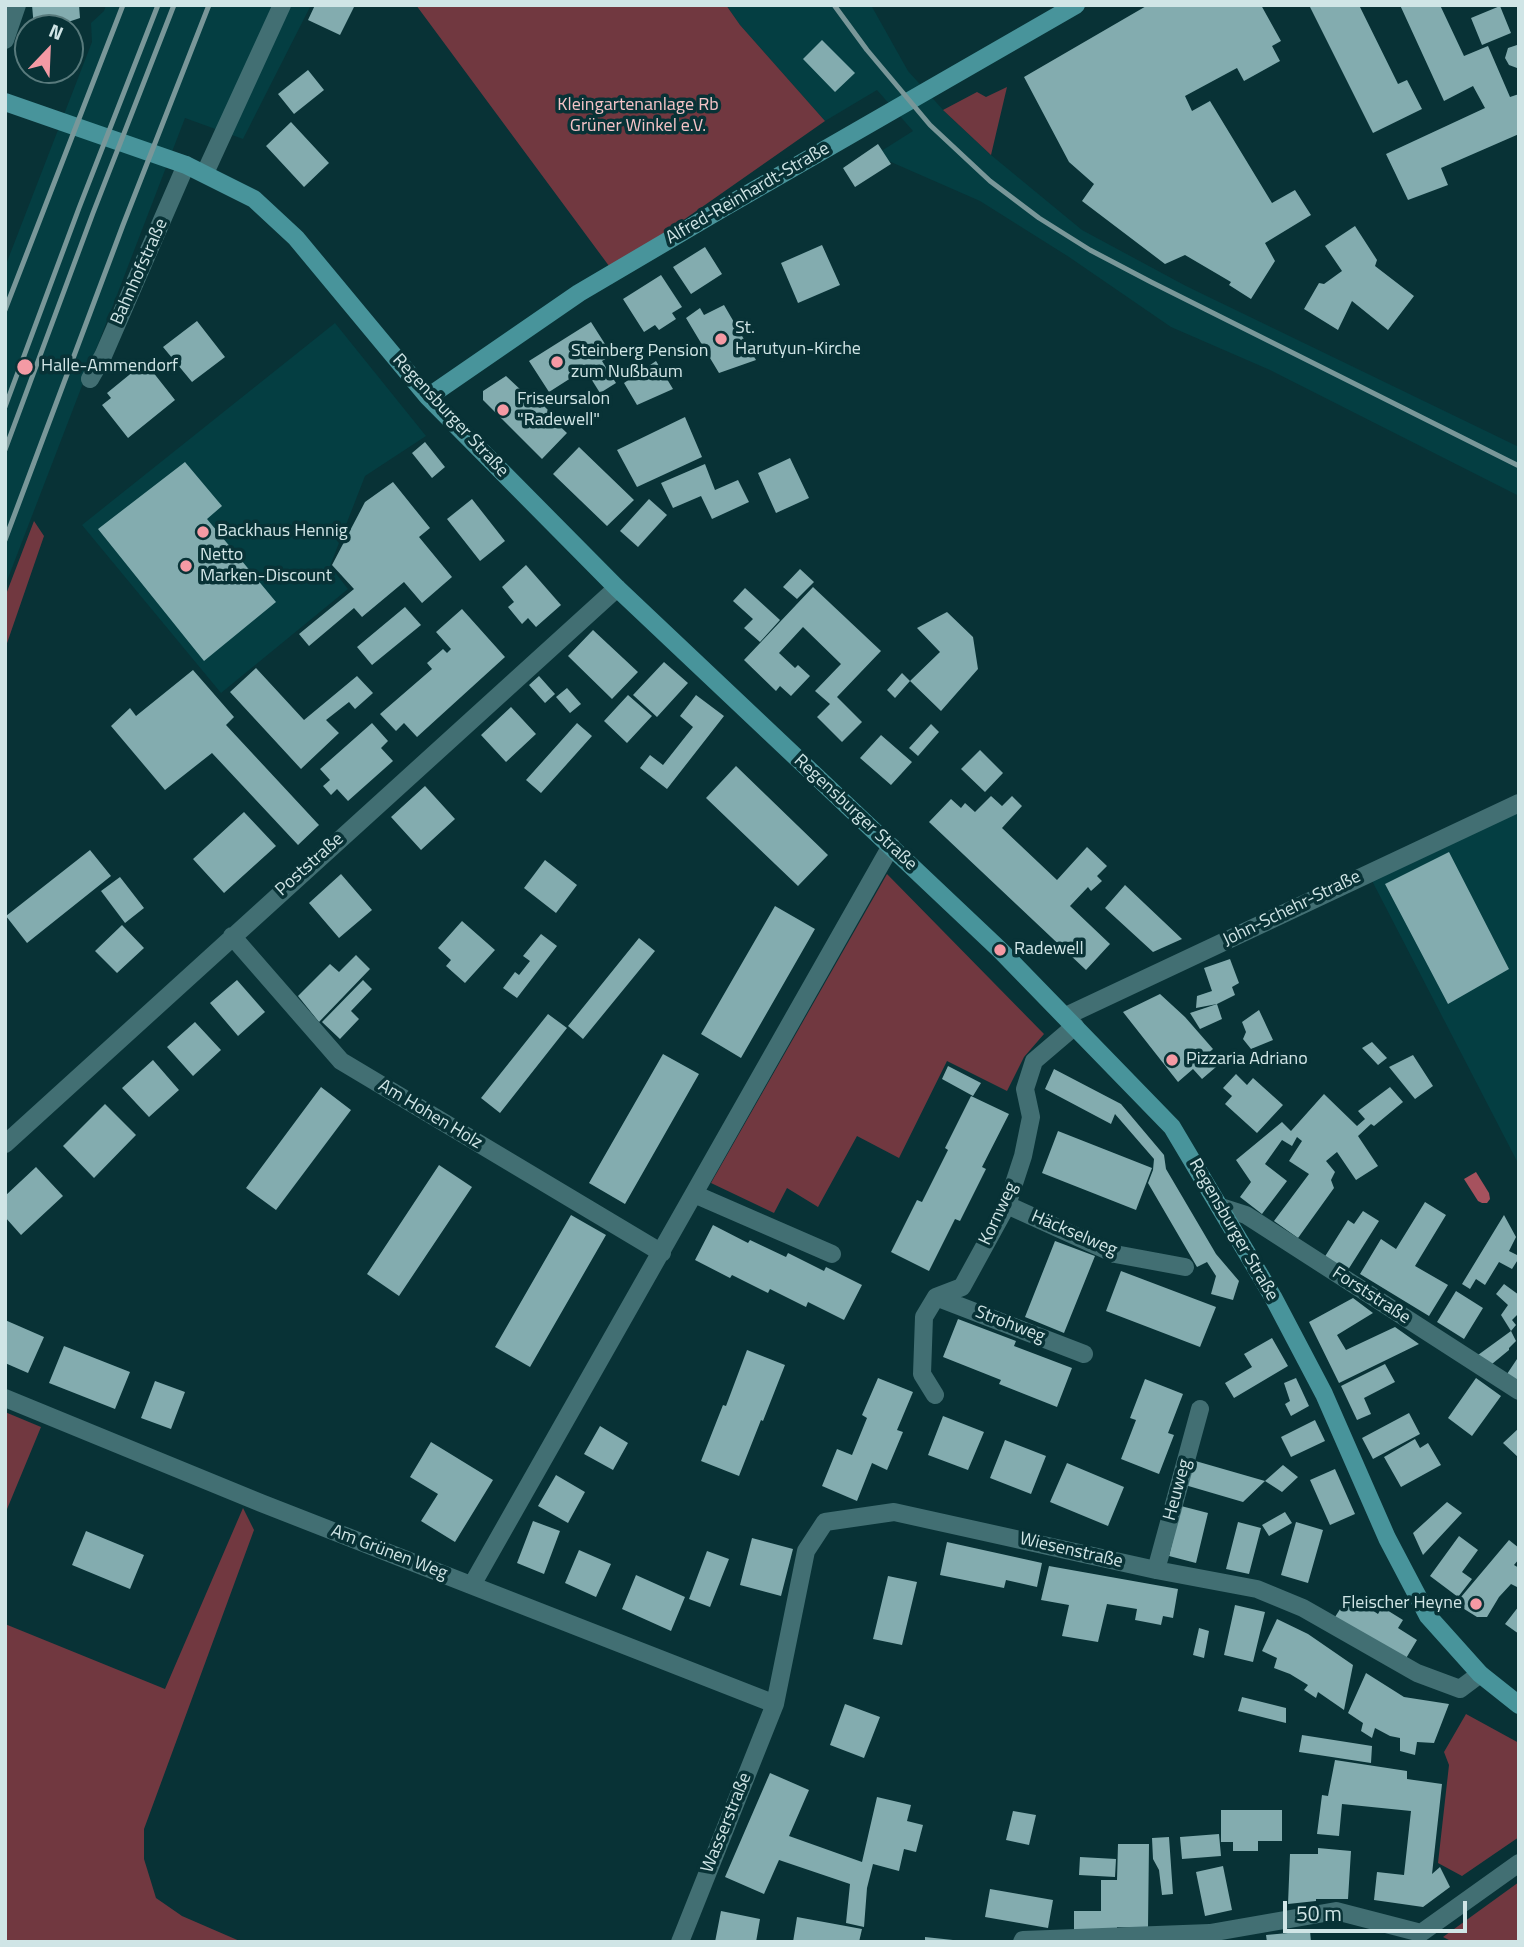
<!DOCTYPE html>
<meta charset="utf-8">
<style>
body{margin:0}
#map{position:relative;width:1524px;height:1947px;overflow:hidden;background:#083236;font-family:"Titillium Web",sans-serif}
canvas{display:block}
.frame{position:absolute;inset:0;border:7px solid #d0e5e6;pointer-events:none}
.north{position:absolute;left:14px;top:14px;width:70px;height:70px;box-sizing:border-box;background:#083236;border:2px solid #587a7c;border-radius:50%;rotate:23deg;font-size:19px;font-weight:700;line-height:28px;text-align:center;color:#d0e5e6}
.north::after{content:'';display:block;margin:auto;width:24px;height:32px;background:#f49aa4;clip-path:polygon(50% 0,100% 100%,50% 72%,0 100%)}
.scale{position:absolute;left:1283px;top:1901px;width:184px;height:32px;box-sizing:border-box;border:4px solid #d0e5e6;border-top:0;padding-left:9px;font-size:21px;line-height:24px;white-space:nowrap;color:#d0e5e6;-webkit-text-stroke:5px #083236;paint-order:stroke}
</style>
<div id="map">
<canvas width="1524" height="1947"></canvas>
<div class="frame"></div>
<div class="north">N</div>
<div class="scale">50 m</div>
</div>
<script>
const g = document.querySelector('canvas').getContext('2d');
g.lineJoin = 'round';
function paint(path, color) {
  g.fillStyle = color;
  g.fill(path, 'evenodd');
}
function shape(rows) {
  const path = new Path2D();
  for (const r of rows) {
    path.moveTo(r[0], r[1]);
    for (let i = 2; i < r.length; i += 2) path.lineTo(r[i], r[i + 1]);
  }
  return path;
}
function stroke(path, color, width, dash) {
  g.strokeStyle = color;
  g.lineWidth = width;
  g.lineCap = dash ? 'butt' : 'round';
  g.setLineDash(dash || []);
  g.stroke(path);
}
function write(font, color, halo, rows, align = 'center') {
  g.font = font + ' "Titillium Web",sans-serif';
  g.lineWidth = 7;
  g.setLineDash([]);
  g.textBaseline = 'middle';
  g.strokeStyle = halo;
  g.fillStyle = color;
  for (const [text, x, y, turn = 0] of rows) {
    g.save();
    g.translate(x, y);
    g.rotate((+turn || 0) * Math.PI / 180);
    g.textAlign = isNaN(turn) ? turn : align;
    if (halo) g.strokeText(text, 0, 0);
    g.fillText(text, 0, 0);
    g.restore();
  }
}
const built = shape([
 [106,5,311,5,243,139,185,118,5,586,5,267,92,42,91,23,104,11],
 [726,5,871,5,908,71,945,112,991,155,1082,230,1186,286,1519,447,1519,496,1270,370,1171,327,1069,257,980,201,875,155,913,131,877,90,825,121,740,25],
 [335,323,426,436,365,476,330,566,348,589,221,693,82,525],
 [1519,803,1519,1165,1368,873]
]);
const green = shape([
 [416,5,726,5,740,25,825,121,612,270],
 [1007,87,991,155,943,110,977,92,986,97],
 [34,521,44,536,5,649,5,597],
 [887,874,1044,1034,1024,1057,1007,1091,947,1061,899,1158,857,1136,818,1207,787,1188,774,1213,711,1183],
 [5,1412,41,1427,5,1514],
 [243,1508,254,1530,144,1829,144,1859,156,1898,182,1916,242,1942,5,1942,5,1624,165,1689],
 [1466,1714,1519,1743,1519,1837,1462,1876,1438,1863,1449,1765,1444,1752],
 [1519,1882,1519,1942,1453,1942,1443,1937]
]);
const water = shape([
 [1476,1172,1489,1193,1490,1199,1487,1203,1482,1203,1478,1201,1464,1179]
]);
const building = shape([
 [32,5,79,5,80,18,50,28,34,28],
 [315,5,355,5,340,35,308,20],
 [1148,5,1261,5,1281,41,1272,46,1280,61,1244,81,1237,68,1185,96,1192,111,1210,101,1272,203,1295,190,1311,215,1265,243,1275,261,1251,299,1229,285,1231,282,1185,255,1165,264,1082,201,1094,184,1069,162,1024,77],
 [1309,5,1359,5,1398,84,1407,80,1422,109,1373,133],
 [1400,5,1440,5,1464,56,1488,46,1510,97,1519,94,1519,134,1441,168,1448,185,1408,200,1386,154,1485,108,1473,86,1444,101],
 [1500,6,1511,33,1482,45,1471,18],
 [822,40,855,73,835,92,803,59],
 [1517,45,1519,45,1519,68,1517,68,1509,65,1505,58,1508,48],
 [308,70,324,90,294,114,278,94],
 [291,122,329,163,304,187,266,146],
 [878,144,891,164,855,187,843,168],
 [1355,226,1377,260,1375,266,1414,296,1388,330,1352,301,1338,330,1304,309,1319,283,1324,284,1342,271,1325,246],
 [822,245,840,285,798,303,781,263],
 [705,247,722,274,691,294,673,267],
 [661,275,682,307,672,313,676,319,659,330,655,325,644,332,623,299],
 [724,305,756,360,719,373,686,318,700,308,704,315],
 [197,321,225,357,192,382,163,347],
 [591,322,612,355,602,361,616,383,600,393,585,369,549,392,529,361],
 [656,361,673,389,637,405,624,383],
 [145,362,175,400,128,438,102,405,111,398,107,393],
 [506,376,540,408,543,405,554,416,552,419,567,433,542,459,483,400,483,391],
 [685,417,702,457,637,487,617,450],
 [425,442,445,467,432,478,412,453],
 [579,447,634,500,607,526,553,474],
 [790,458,809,498,776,513,758,473],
 [185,462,222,506,207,519,276,602,204,661,98,529],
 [705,464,715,490,738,480,749,502,712,519,701,496,673,508,661,483],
 [393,482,430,528,419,537,452,577,422,603,404,582,362,617,354,608,309,646,299,634,354,589,332,565,365,502],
 [472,499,505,541,480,561,447,519],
 [649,499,667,515,638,547,620,531],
 [526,565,561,605,536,627,528,618,522,624,508,607,514,602,502,587],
 [800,569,814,582,797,599,783,587],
 [813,587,881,651,837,697,862,722,842,742,817,717,830,704,815,691,841,664,803,627,779,653,795,668,798,665,810,676,791,696,780,686,776,691,744,660],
 [745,588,780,620,760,642,744,628,753,619,733,601],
 [405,607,421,625,372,665,357,647],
 [462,609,505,657,417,737,404,723,396,731,380,714,432,669,427,663,443,649,447,653,451,649,436,632],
 [947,612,973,637,978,669,941,711,910,681,940,652,917,628],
 [593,630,638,672,612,699,568,656],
 [664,662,688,683,657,717,633,695],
 [256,668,304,720,357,676,373,693,355,709,349,702,326,720,339,733,301,769,230,692],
 [193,670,234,717,226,725,319,825,298,845,212,753,165,790,111,726,130,708,136,716],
 [902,673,910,681,895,698,887,690],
 [539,676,555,694,545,703,529,685],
 [567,688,581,704,570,713,556,697],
 [628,695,652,716,627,743,604,721],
 [696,695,724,716,667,789,640,768,650,755,663,765,693,727,680,716],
 [511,707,536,734,506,762,481,735],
 [372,723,388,741,381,748,393,761,348,801,337,789,331,795,323,786,330,780,320,769],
 [577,723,592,736,541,793,526,780],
 [931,724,939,732,918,756,909,748],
 [881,735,912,762,891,785,860,758],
 [980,750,1003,773,985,792,961,769],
 [736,766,828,855,798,886,706,798],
 [425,786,455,819,421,850,391,817],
 [991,796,1002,806,1012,796,1022,806,1002,828,1057,880,1087,847,1107,866,1097,876,1102,881,1091,891,1088,887,1070,906,1110,944,1086,970,929,822,951,799,961,808,965,803,975,812],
 [244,812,276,846,224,893,193,859],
 [90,850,111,876,27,943,6,916],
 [1449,852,1509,969,1448,1004,1385,884],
 [545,860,577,885,556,913,524,888],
 [341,874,372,910,339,938,309,903],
 [120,877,144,908,125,923,101,891],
 [1125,885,1182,939,1153,952,1105,908],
 [775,906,815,929,741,1058,701,1034],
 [462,921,495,950,465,983,446,966,451,960,438,948],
 [122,925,144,948,117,973,95,951],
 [541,934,557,946,517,998,503,988,515,972,519,975,530,961,523,956],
 [639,938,655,951,583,1039,568,1026],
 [356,955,370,969,319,1022,298,996,330,964,339,972],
 [1230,959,1239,983,1232,987,1235,995,1217,1004,1196,1008,1197,996,1212,991,1204,968],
 [237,980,265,1012,238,1036,210,1003],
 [363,980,372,989,351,1011,359,1019,340,1039,322,1022],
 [1160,994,1185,1017,1213,1049,1206,1055,1216,1067,1202,1079,1193,1069,1178,1082,1123,1012],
 [1217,1004,1222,1019,1200,1029,1190,1013],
 [1259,1010,1273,1040,1251,1049,1243,1039,1246,1032,1242,1022],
 [548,1014,567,1028,500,1113,481,1098],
 [195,1022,221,1050,193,1076,167,1047],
 [1372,1042,1387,1058,1378,1065,1362,1048],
 [663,1054,699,1074,625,1204,589,1183],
 [1413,1055,1433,1086,1415,1099,1389,1067],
 [153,1060,179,1090,149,1117,122,1088],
 [948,1066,981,1083,973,1096,942,1079],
 [1054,1069,1121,1104,1164,1155,1166,1169,1216,1254,1239,1281,1233,1300,1211,1294,1216,1276,1207,1262,1197,1267,1148,1183,1153,1170,1154,1159,1115,1114,1111,1124,1045,1089],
 [1236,1074,1247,1085,1253,1078,1283,1105,1257,1133,1225,1104,1232,1096,1223,1088],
 [321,1087,351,1110,276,1210,246,1188],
 [1390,1087,1403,1102,1374,1126,1371,1124,1358,1136,1378,1166,1356,1180,1337,1152,1326,1161,1335,1172,1331,1180,1334,1188,1298,1238,1274,1221,1309,1174,1289,1161,1302,1141,1297,1137,1292,1146,1282,1140,1265,1164,1287,1181,1262,1214,1240,1197,1251,1182,1236,1160,1282,1122,1291,1131,1324,1094,1357,1126,1365,1119,1358,1111],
 [971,1096,1009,1114,982,1167,986,1169,960,1221,955,1219,929,1271,891,1252,917,1200,922,1202,948,1150,945,1148],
 [105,1104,136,1135,94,1178,63,1146],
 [1058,1131,1152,1168,1136,1210,1042,1173],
 [439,1165,472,1187,399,1296,367,1274],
 [36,1167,63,1196,21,1235,5,1217,5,1196],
 [1425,1202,1446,1215,1415,1266,1448,1285,1429,1316,1360,1274,1381,1239,1396,1249],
 [1363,1211,1379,1221,1346,1273,1324,1258,1348,1220,1354,1224],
 [571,1215,606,1235,530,1367,495,1347],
 [1504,1215,1516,1237,1509,1251,1519,1256,1519,1258,1512,1269,1499,1262,1485,1285,1476,1279,1470,1289,1462,1284],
 [713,1225,748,1243,750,1240,786,1257,788,1253,824,1271,826,1267,862,1285,844,1320,808,1302,806,1307,770,1289,768,1293,732,1275,730,1278,695,1260],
 [1055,1241,1095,1256,1064,1333,1025,1317],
 [1121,1271,1216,1307,1200,1347,1106,1311],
 [1504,1284,1519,1295,1519,1313,1512,1320,1516,1325,1511,1331,1501,1315,1508,1305,1496,1294],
 [1456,1291,1483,1308,1464,1339,1437,1322],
 [1353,1298,1373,1313,1337,1335,1346,1350,1395,1327,1419,1344,1339,1383,1309,1322],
 [958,1319,1016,1341,1014,1346,1072,1368,1057,1407,999,1384,1001,1380,943,1357],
 [5,1320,44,1337,28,1373,5,1363],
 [1511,1331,1516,1341,1509,1348,1509,1350,1492,1364,1478,1355],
 [1272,1338,1288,1366,1234,1398,1225,1383,1252,1367,1244,1354],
 [64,1346,130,1372,115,1409,49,1383],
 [747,1350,785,1365,763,1421,761,1420,739,1476,701,1461,723,1405,726,1406],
 [1519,1356,1519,1382,1507,1374],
 [1385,1364,1395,1382,1364,1398,1371,1414,1357,1420,1341,1386],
 [878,1378,913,1392,897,1430,903,1432,887,1470,872,1463,857,1501,822,1486,837,1449,852,1455,867,1418,862,1415],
 [1296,1378,1309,1406,1291,1416,1285,1404,1290,1401,1284,1383],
 [1476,1378,1501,1396,1472,1436,1448,1418],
 [1145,1379,1183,1394,1168,1433,1174,1435,1159,1474,1121,1459,1136,1420,1130,1418],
 [155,1381,185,1392,171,1429,141,1418],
 [1409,1413,1420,1434,1373,1459,1362,1438],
 [943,1416,984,1432,968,1470,928,1455],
 [1315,1420,1325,1441,1291,1457,1281,1437],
 [600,1426,628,1443,613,1470,584,1454],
 [1519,1428,1519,1458,1503,1443],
 [1415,1439,1420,1448,1428,1443,1441,1465,1401,1487,1384,1457],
 [1005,1440,1046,1456,1031,1494,990,1478],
 [431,1442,493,1480,455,1542,421,1521,438,1494,410,1477],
 [1192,1460,1265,1481,1243,1502,1185,1485],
 [1067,1463,1124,1487,1108,1526,1050,1502],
 [1283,1465,1298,1477,1282,1492,1265,1481],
 [1335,1469,1355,1514,1330,1525,1310,1480],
 [556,1475,585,1492,568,1523,538,1506],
 [1447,1502,1462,1513,1423,1555,1413,1533],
 [1181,1506,1208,1513,1196,1563,1169,1556],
 [1285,1512,1292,1523,1269,1536,1262,1525],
 [533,1521,560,1531,544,1574,517,1563],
 [1238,1522,1261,1528,1249,1574,1226,1569],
 [1296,1522,1323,1530,1308,1583,1281,1575],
 [86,1531,144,1555,130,1589,72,1565],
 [1459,1536,1478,1550,1462,1572,1472,1579,1458,1597,1430,1576],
 [752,1538,793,1549,781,1596,740,1585],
 [1509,1540,1519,1548,1519,1559,1514,1565,1519,1568,1519,1588,1511,1584,1499,1597,1487,1617,1477,1617,1461,1607,1461,1597],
 [947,1542,1042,1563,1037,1587,1006,1580,1004,1588,940,1575],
 [579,1550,611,1564,596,1597,565,1583],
 [707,1551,729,1559,710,1607,689,1599],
 [1049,1566,1178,1589,1173,1618,1163,1616,1161,1625,1135,1620,1137,1609,1107,1604,1098,1642,1062,1636,1069,1605,1041,1600],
 [636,1575,685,1597,671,1631,622,1609],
 [888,1576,917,1582,902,1645,873,1639],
 [1349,1595,1378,1614,1382,1607,1403,1620,1398,1628,1417,1640,1405,1660,1335,1617],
 [1235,1605,1265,1612,1253,1662,1224,1655],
 [1519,1606,1519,1634,1505,1624],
 [1277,1619,1308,1634,1353,1665,1344,1710,1318,1692,1316,1698,1304,1690,1308,1685,1290,1674,1274,1668,1277,1658,1262,1651],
 [1199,1628,1209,1631,1204,1658,1193,1655],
 [1366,1673,1404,1697,1449,1704,1434,1743,1417,1742,1415,1755,1400,1751,1400,1738,1390,1736,1375,1728,1372,1738,1361,1731,1363,1723,1348,1713],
 [1242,1697,1286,1708,1286,1723,1238,1711],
 [845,1704,880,1717,864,1758,830,1745],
 [1302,1735,1372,1746,1371,1763,1299,1752],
 [1335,1760,1407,1771,1407,1779,1442,1784,1432,1874,1440,1867,1450,1887,1423,1907,1374,1900,1377,1872,1404,1875,1411,1811,1342,1804,1339,1836,1317,1834,1322,1795,1328,1796],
 [770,1773,809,1790,789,1836,862,1862,877,1797,911,1805,907,1821,923,1825,916,1852,904,1849,899,1871,873,1864,867,1888,864,1927,846,1923,850,1884,779,1860,764,1894,725,1877],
 [1221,1810,1282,1810,1282,1841,1258,1841,1258,1851,1233,1851,1233,1842,1221,1842],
 [1013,1811,1036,1815,1029,1845,1006,1840],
 [1219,1834,1221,1856,1182,1859,1180,1837],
 [1169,1837,1173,1894,1162,1895,1159,1870,1153,1859,1152,1838],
 [1118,1844,1149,1844,1148,1928,1117,1927,1117,1931,1074,1931,1074,1911,1101,1911,1101,1880,1117,1880],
 [1318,1848,1351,1851,1348,1899,1316,1899,1316,1901,1288,1904,1290,1854,1318,1854],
 [1080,1857,1116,1859,1115,1877,1079,1875],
 [1223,1866,1232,1910,1205,1916,1196,1872],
 [990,1889,1053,1900,1048,1928,985,1917],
 [721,1911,760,1919,756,1942,715,1942],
 [797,1917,862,1929,859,1942,793,1942],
 [1310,1931,1311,1942,1267,1942,1266,1935],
 [925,1937,953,1940,953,1942,925,1942]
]);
const street = shape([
 [5,40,17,5],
 [205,173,282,5],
 [90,379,103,356,186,165],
 [232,936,341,1061,662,1253],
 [1066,1016,1519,803],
 [5,1144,617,588],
 [694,1194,832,1254],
 [1007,1205,1115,1254,1185,1267],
 [1221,1207,1246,1215,1519,1391],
 [936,1297,1084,1354],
 [935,1395,922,1374,924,1317,936,1297,962,1287,1007,1205,1023,1156,1031,1117,1025,1089,1034,1061,1075,1026],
 [5,1398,261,1503,775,1704],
 [1156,1570,1200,1409],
 [472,1585,891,846],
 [680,1942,775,1704,806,1551,825,1522,894,1512,1156,1570,1257,1589,1303,1608,1417,1673,1460,1689,1480,1674],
 [1022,1942,1023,1940,1210,1933,1336,1911,1421,1933,1519,1863]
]);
const secondary = shape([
 [5,102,186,165,254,199,296,238,428,397,617,588,1000,950,1172,1127,1273,1297,1324,1394,1387,1538,1428,1616,1480,1674,1519,1705],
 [428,397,579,293,725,207,1076,5]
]);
const rail = shape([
 [834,5,867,50,930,125,990,181,1039,218,1090,250,1151,282,1519,466],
 [5,310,123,5],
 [5,407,79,208,158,5],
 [5,450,93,213,174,5],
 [5,540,123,225,209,5]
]);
const markers = [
 [721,339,7,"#f49aa4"],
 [557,362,7,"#f49aa4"],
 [25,367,9,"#f49aa4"],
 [503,410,7,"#f49aa4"],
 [203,532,7,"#f49aa4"],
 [186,566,7,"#f49aa4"],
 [1000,950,7,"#f49aa4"],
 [1172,1060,7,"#f49aa4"],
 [1476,1604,7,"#f49aa4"]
];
const parkNames = [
 ["Kleingartenanlage Rb",638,106],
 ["Grüner Winkel e.V.",638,127]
];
const streetNames = [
 ["Alfred-Reinhardt-Straße",748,194,-30],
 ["Bahnhofstraße",140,272,-66],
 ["Regensburger Straße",450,416,47],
 ["Regensburger Straße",855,813,43],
 ["Poststraße",310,865,-42],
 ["John-Schehr-Straße",1292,909,-26],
 ["Am Hohen Holz",430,1115,31],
 ["Kornweg",999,1214,-65],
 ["Regensburger Straße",1233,1230,60],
 ["Häckselweg",1074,1234,23],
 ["Forststraße",1371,1296,33],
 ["Strohweg",1010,1325,21],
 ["Heuweg",1178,1490,-75],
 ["Wiesenstraße",1071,1551,13],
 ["Am Grünen Weg",389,1553,21],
 ["Wasserstraße",727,1823,-68]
];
const poiNames = [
 ["St.",735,329],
 ["Harutyun-Kirche",735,350],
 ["Steinberg Pension",571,352],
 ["zum Nußbaum",571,373],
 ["Halle-Ammendorf",41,367],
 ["Friseursalon",517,400],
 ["\"Radewell\"",517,421],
 ["Backhaus Hennig",217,532],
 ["Netto",200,556],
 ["Marken-Discount",200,577],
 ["Radewell",1014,950],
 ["Pizzaria Adriano",1186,1060],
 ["Fleischer Heyne",1462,1604,"right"]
];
paint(built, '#043e42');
paint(green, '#713840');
paint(water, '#a6525e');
paint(building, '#83acaf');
stroke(street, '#426f73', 18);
stroke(secondary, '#48949b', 18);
stroke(rail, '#799799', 5);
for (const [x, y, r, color] of markers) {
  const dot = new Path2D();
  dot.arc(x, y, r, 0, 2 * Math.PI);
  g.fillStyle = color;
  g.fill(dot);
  stroke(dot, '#083236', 2.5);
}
write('18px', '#f4c3c7', '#083236', parkNames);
write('18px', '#d0e5e6', '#083236', streetNames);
write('18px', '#d0e5e6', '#083236', poiNames, 'left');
</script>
